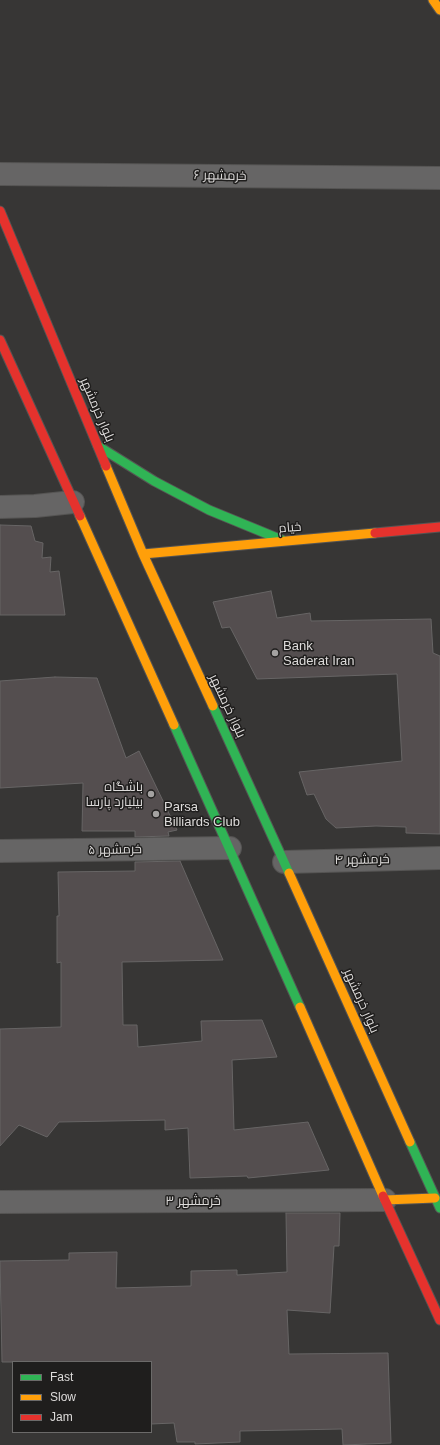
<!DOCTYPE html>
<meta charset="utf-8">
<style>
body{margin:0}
#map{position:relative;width:440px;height:1445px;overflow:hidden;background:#373635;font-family:Helvetica,sans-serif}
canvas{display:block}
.legend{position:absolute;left:12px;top:1361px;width:140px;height:72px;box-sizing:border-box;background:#1f1e1d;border:1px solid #6b6a69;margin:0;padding:5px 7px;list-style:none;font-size:12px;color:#dedcdb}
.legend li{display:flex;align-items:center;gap:8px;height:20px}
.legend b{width:20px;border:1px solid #6b6a69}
</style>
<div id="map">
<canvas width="440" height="1445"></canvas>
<ul class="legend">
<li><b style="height:5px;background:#30b455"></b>Fast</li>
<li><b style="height:5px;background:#ff9f0a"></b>Slow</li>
<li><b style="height:5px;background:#e5322d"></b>Jam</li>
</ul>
</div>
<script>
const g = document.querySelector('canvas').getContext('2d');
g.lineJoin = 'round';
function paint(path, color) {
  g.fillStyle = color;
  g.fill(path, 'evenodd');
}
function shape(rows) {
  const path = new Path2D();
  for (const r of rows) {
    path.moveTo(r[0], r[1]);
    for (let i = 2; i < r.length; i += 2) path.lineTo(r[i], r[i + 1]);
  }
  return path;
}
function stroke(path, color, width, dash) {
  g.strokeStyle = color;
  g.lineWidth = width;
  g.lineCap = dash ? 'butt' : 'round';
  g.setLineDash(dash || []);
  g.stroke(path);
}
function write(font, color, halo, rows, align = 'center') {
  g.font = font + ' Helvetica,Cairo,sans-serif';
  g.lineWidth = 3;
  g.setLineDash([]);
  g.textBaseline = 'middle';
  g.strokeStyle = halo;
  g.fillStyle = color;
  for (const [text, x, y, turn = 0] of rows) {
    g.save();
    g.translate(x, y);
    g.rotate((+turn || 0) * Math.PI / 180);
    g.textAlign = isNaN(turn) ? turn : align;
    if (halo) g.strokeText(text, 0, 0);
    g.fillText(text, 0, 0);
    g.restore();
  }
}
const building = shape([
 [0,525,31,526,35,541,43,543,42,558,51,557,50,572,59,571,65,615,0,615,0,525],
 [271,591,277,618,310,613,311,621,431,619,433,653,440,656,440,834,406,833,406,827,376,826,336,828,326,819,314,794,307,795,299,772,402,761,397,674,257,679,230,627,222,628,213,602,271,591],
 [55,677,97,678,126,758,139,751,177,830,168,832,169,836,135,837,135,831,82,831,83,783,0,788,0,681,55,677],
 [180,861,223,960,122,962,123,1025,137,1025,138,1047,202,1041,201,1021,262,1020,277,1057,232,1060,234,1130,308,1122,329,1170,248,1178,247,1176,190,1178,188,1128,165,1130,165,1120,59,1122,47,1137,19,1125,0,1146,0,1029,61,1027,61,962,57,963,57,916,59,916,58,872,135,871,135,862,180,861],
 [286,1213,340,1213,339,1246,334,1246,330,1313,287,1310,289,1354,388,1353,391,1443,343,1445,342,1429,240,1431,240,1442,195,1444,195,1442,177,1442,174,1423,151,1424,151,1362,2,1362,0,1261,69,1260,69,1253,117,1252,116,1288,191,1286,191,1271,237,1270,237,1275,287,1272,286,1213]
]);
const street = shape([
 [0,174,440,178],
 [0,507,35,506,73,502],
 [0,851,230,848],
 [284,862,440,858],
 [0,1202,385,1200]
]);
const fast = shape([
 [98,446,154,481,209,510,282,540],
 [213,706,289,873],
 [174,725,300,1007],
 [410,1142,440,1208]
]);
const slow = shape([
 [433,0,440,10],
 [106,466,143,554,213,706],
 [80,516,174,725],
 [143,554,375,533],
 [289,873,410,1142],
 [300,1007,383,1196],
 [385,1200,435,1198]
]);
const jam = shape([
 [0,211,106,466],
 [0,340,80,516],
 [375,533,440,527],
 [383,1196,440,1320]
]);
const markers = [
 [275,653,4,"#a4a2a1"],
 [151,794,4,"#a4a2a1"],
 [156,814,4,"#a4a2a1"]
];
const streetNames = [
 ["خرمشهر ۶",220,176,1],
 ["بلوار خرمشهر",97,410,67],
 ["خیام",290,528,-5],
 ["بلوار خرمشهر",227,706,65],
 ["خرمشهر ۵",115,850,-1],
 ["خرمشهر ۴",362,860,-1],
 ["بلوار خرمشهر",361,1001,66],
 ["خرمشهر ۳",193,1201]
];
const poiNames = [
 ["Bank",283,646],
 ["Saderat Iran",283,661],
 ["باشگاه",143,787,"right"],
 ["بیلیارد پارسا",143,802,"right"],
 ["Parsa",164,807],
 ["Billiards Club",164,822]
];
paint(building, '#544e4f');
stroke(building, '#676565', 1);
stroke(street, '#555453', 24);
stroke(fast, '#555453', 11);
stroke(slow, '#555453', 11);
stroke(jam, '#555453', 11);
stroke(street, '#666565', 22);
stroke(fast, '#30b455', 9);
stroke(slow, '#ff9f0a', 9);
stroke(jam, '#e5322d', 9);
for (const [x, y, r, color] of markers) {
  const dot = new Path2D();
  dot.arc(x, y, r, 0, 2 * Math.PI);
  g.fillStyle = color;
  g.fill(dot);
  stroke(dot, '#1f1e1d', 1.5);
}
write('13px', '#dedcdb', '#1f1e1d', streetNames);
write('13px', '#dedcdb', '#1f1e1d', poiNames, 'left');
</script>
